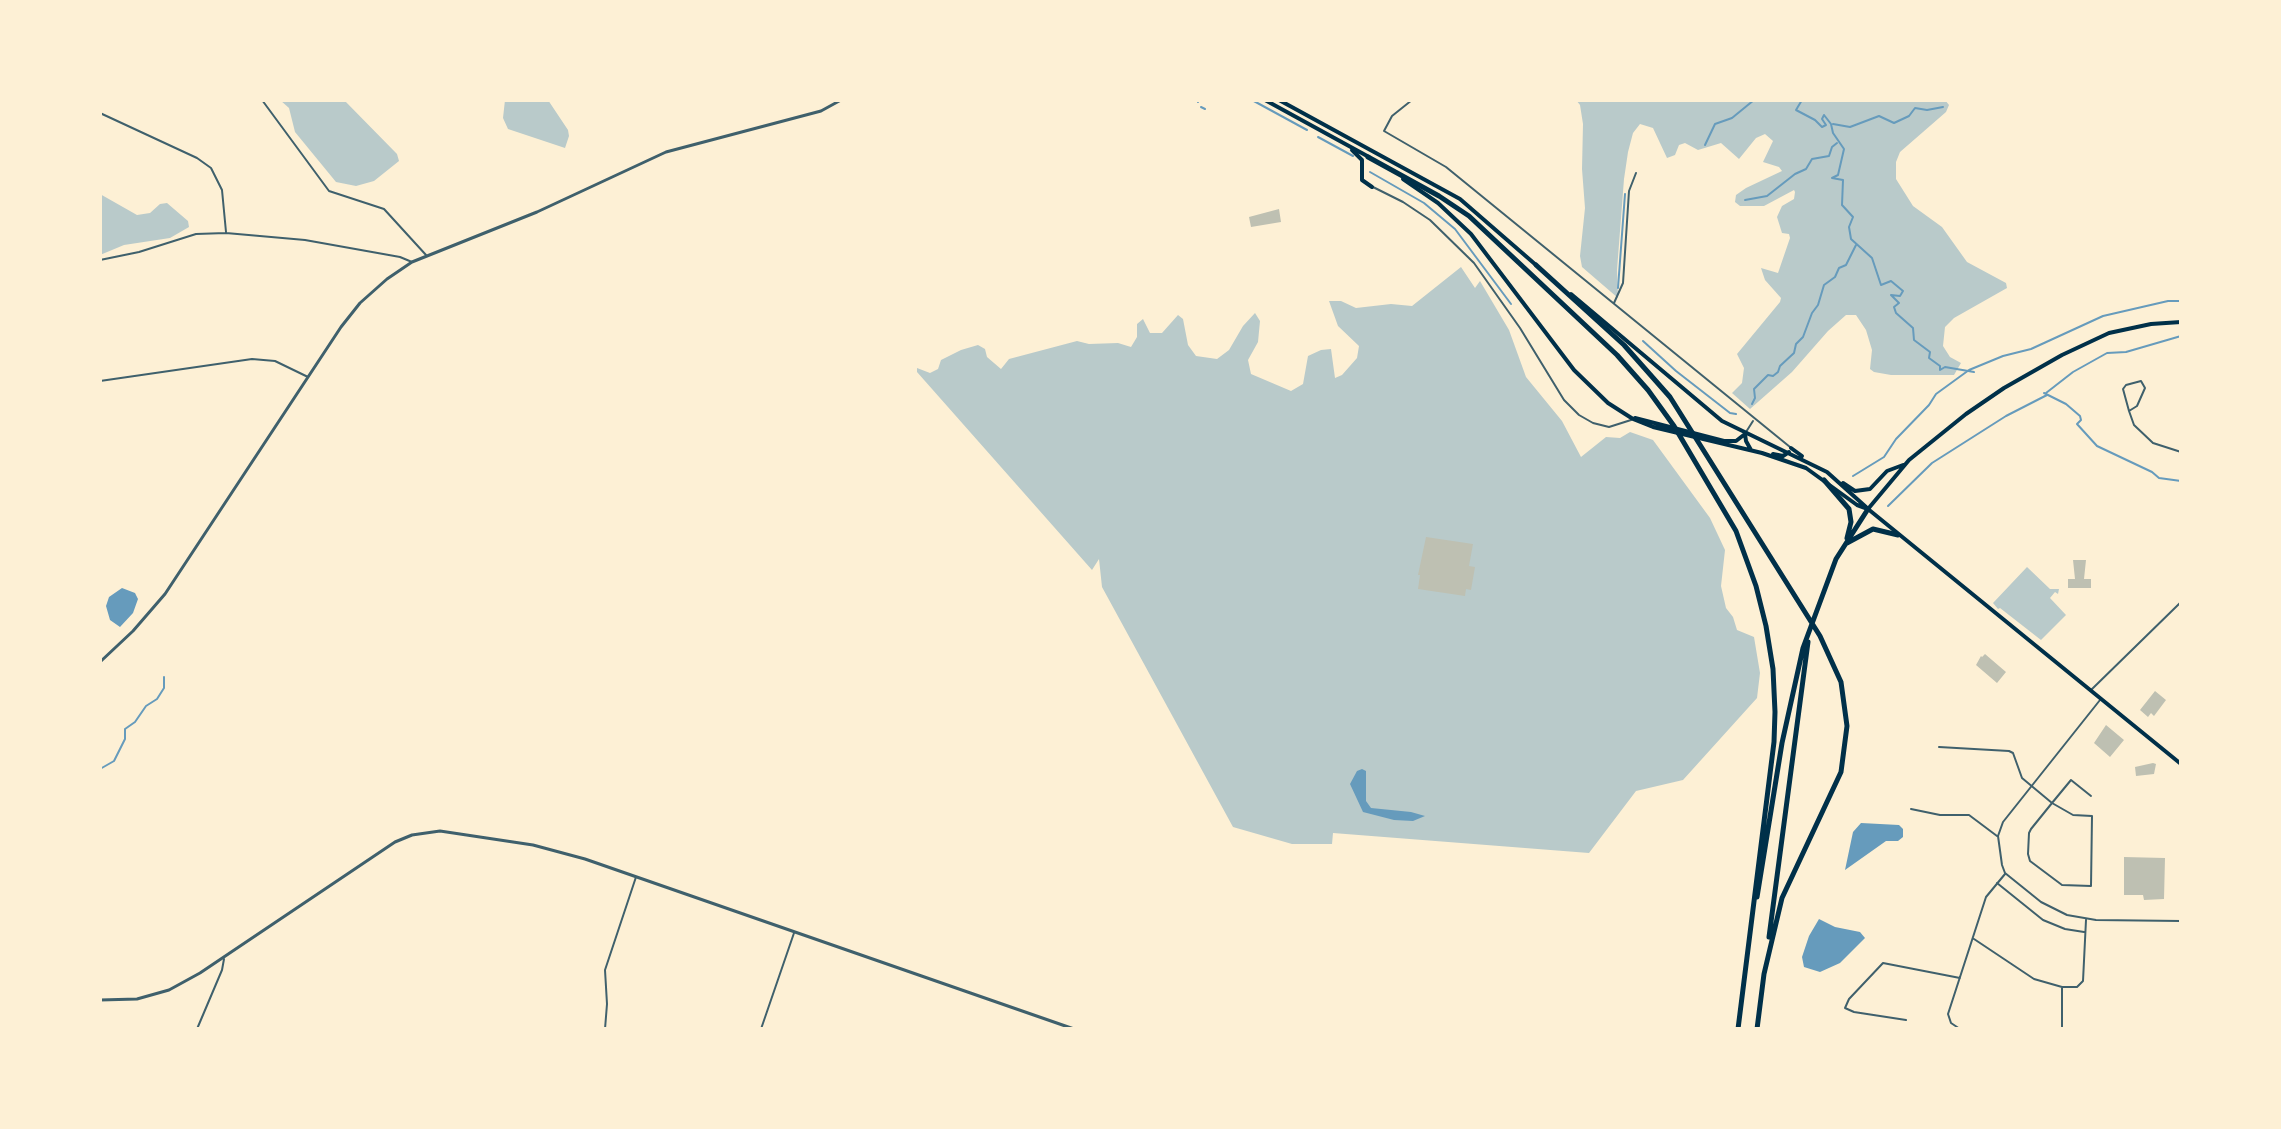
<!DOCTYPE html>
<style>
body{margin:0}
#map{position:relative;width:2281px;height:1129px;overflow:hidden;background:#fdf0d5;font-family:"PT Sans",sans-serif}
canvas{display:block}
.frame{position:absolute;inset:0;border:102px solid #fdf0d5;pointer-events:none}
</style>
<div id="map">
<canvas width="2281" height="1129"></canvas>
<div class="frame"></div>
</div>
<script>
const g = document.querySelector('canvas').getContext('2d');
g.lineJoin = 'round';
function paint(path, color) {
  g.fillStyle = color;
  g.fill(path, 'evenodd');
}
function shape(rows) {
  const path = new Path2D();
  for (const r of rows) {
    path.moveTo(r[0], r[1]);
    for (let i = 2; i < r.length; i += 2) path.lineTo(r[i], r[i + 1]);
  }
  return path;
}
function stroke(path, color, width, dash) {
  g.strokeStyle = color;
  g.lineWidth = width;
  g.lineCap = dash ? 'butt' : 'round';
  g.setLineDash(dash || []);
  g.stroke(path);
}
const green = shape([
 [280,100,344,100,397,154,399,161,374,181,356,186,336,182,295,132,289,108],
 [505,100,548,100,568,130,569,136,565,148,508,129,503,118],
 [1576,100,1945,100,1949,105,1946,112,1900,152,1896,162,1896,179,1913,206,1942,227,1967,262,2006,283,2007,288,1954,318,1945,327,1943,346,1950,357,1961,363,1954,375,1891,375,1874,372,1870,369,1872,350,1866,330,1856,315,1846,315,1828,331,1792,372,1750,409,1732,393,1742,383,1744,368,1737,354,1780,302,1781,298,1765,280,1761,268,1778,273,1790,238,1789,234,1782,233,1777,217,1782,206,1794,199,1795,192,1794,190,1764,206,1740,206,1735,202,1736,195,1746,188,1782,171,1779,167,1763,162,1773,141,1765,134,1756,138,1739,159,1721,143,1698,150,1685,143,1679,145,1675,155,1667,158,1653,128,1640,124,1633,133,1628,152,1624,179,1617,270,1618,298,1582,267,1580,256,1585,208,1582,169,1583,124,1580,105],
 [100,194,137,215,150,213,160,204,167,203,188,221,189,227,170,238,124,245,100,255],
 [1461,267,1475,288,1480,281,1509,330,1526,377,1562,421,1581,457,1606,437,1620,438,1630,432,1653,440,1710,518,1725,550,1721,586,1726,608,1733,617,1737,630,1754,637,1760,673,1757,698,1683,780,1636,791,1589,853,1333,833,1332,844,1292,844,1233,827,1102,587,1099,559,1092,570,917,372,917,368,930,373,938,369,941,360,961,350,978,345,985,349,987,357,1001,369,1009,359,1077,341,1089,344,1118,343,1131,347,1137,337,1137,324,1143,319,1150,333,1162,333,1178,315,1183,319,1188,345,1196,356,1217,359,1229,350,1243,326,1255,313,1260,321,1258,342,1248,360,1251,374,1291,391,1303,384,1308,356,1321,350,1331,349,1335,378,1342,375,1357,358,1359,346,1338,326,1329,301,1341,301,1356,308,1391,304,1412,306],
 [2027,567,2050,589,2059,589,2058,594,2055,592,2050,598,2066,615,2041,640,2000,608,1998,609,1993,603]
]);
const water = shape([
 [122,588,135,593,138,599,133,613,120,627,110,620,106,606,109,597],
 [1362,769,1366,771,1366,801,1371,808,1411,812,1425,816,1413,821,1394,820,1363,812,1350,784,1357,771],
 [1861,823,1899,825,1903,829,1903,837,1898,841,1886,841,1845,870,1853,832],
 [1819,919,1835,927,1860,932,1865,938,1840,963,1820,972,1804,967,1802,957,1809,936]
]);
const stream = shape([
 [1197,100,1198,102],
 [1252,100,1307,130],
 [1802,100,1796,110,1815,120,1822,127,1826,125,1822,119,1824,115,1831,124,1833,133,1844,149,1838,175,1832,178,1843,180,1842,205,1853,217,1849,227,1851,239,1872,258,1881,285,1891,281,1903,291,1900,296,1891,295,1899,303,1894,307,1896,313,1913,328,1914,340,1930,352,1929,358,1940,366,1940,370,1945,367,1974,372],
 [1201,107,1205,109],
 [1833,124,1850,127,1879,116,1894,123,1909,116,1915,108,1927,110,1943,107],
 [1318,137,1353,156],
 [1705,145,1715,124,1732,118,1754,100],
 [1370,172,1424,203,1455,229,1511,304],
 [1745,200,1767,196,1795,174,1806,169,1812,159,1829,156,1832,147,1837,143],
 [1618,288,1625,194],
 [1643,341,1676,371,1730,413,1736,414],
 [2044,393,2066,404,2080,416,2081,420,2077,424,2097,446,2152,472,2159,478,2181,481],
 [2046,393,2073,372,2107,353,2126,352,2181,336],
 [1752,404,1755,398,1754,389,1768,375,1773,376,1778,372,1780,366,1794,353,1796,344,1803,337,1812,313,1818,305,1824,285,1835,277,1839,268,1846,265,1856,245],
 [1853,476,1884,457,1896,439,1929,405,1936,394,1969,370,2003,356,2031,349,2103,316,2168,301,2181,301],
 [1888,506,1932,463,2006,416,2047,395],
 [100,769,114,761,125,739,125,729,135,722,146,706,157,699,164,688,164,677]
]);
const building = shape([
 [1279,209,1281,222,1251,227,1249,217],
 [1426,537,1473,544,1469,566,1475,567,1471,590,1466,589,1465,596,1418,589,1420,575,1418,575],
 [2073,560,2086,560,2084,579,2091,579,2091,588,2068,588,2068,579,2075,579],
 [1985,654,2006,672,1997,683,1976,665,1981,656,1982,657],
 [2155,691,2166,700,2154,716,2151,713,2148,717,2140,710],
 [2106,725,2124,740,2110,757,2094,743],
 [2153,763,2156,764,2154,774,2136,776,2135,767],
 [2124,857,2165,858,2164,899,2144,900,2143,895,2124,895]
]);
const minor = shape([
 [262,100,329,191,384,209,426,255],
 [1412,100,1392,116,1384,131,1446,167,1790,447],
 [100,113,197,158,211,168,222,190,226,232],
 [1373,187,1403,202,1430,220,1474,263,1520,328,1564,400,1579,415,1593,423,1609,427,1631,420],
 [100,260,139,252,196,234,226,233,305,240,400,257,412,262],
 [1614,303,1623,283,1629,191,1636,173],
 [100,381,252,359,275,361,308,377],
 [2129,411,2137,406,2145,388,2141,381,2126,385,2123,389,2129,411,2134,425,2153,443,2181,452],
 [1746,432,1753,421],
 [2091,690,2181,602],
 [2100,700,2003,822,1998,836,2002,865,2005,873,2041,902,2067,915,2096,920,2181,921],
 [1939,747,2009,751,2013,753,2022,778,2052,803,2073,815,2092,816,2091,886,2062,885,2030,861,2028,854,2029,833,2031,829,2052,803,2071,780,2091,796],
 [1911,809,1940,815,1969,815,1997,836],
 [1997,883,2043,920,2065,929,2084,932],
 [1974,939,2034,979,2062,987],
 [1906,1020,1854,1012,1845,1008,1849,999,1883,963,1960,978],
 [197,1029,222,970,224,959],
 [605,1029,607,1004,605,970,636,877],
 [761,1029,794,933],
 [1960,1029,1951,1023,1948,1014,1986,897,2005,874],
 [2062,1029,2062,987,2077,987,2083,981,2086,920]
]);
const tertiary = shape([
 [100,662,133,631,165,594,341,327,360,303,387,279,412,262,537,212,666,152,821,111,841,100],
 [100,1000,137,999,169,990,200,973,395,842,412,835,440,831,533,845,585,859,1074,1029]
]);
const primary = shape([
 [1868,509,2181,764]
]);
const trunk = shape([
 [1265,100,1369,157],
 [1279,100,1460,199,1536,265],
 [1352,150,1362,160,1362,180,1372,187],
 [1403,179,1438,203,1471,234,1574,370,1608,403,1633,419,1653,427,1762,453,1806,468,1857,505,1868,509],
 [1571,294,1722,421,1827,472,1866,507],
 [1635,418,1724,441,1736,441,1745,434],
 [1745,434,1746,441,1751,450],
 [1791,448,1802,456],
 [1773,454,1783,456,1789,452],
 [1843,483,1855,491,1870,489,1887,471,1903,465],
 [1868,509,1909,460,1966,414,2004,388,2062,355,2109,333,2151,324,2181,322]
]);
const motorway = shape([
 [1368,157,1439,196,1469,216,1617,355,1648,390,1674,426,1736,531,1756,586,1766,626,1773,669,1775,712,1774,742,1738,1029],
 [1536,265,1624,345,1670,397,1820,636,1841,682,1847,726,1841,772,1782,898,1764,974,1757,1029],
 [1824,480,1849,509,1851,522,1847,538],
 [1847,543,1873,529,1898,535],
 [1757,897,1782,743,1803,648,1836,559,1868,509],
 [1769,937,1808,642]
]);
paint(green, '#b9caca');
paint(water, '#669bbc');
stroke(stream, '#669bbc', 2);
paint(building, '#bec0b2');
stroke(minor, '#3f606c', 2);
stroke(tertiary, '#3f606c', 3);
stroke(primary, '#003049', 4);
stroke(trunk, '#003049', 4);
stroke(motorway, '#003049', 5);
</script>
